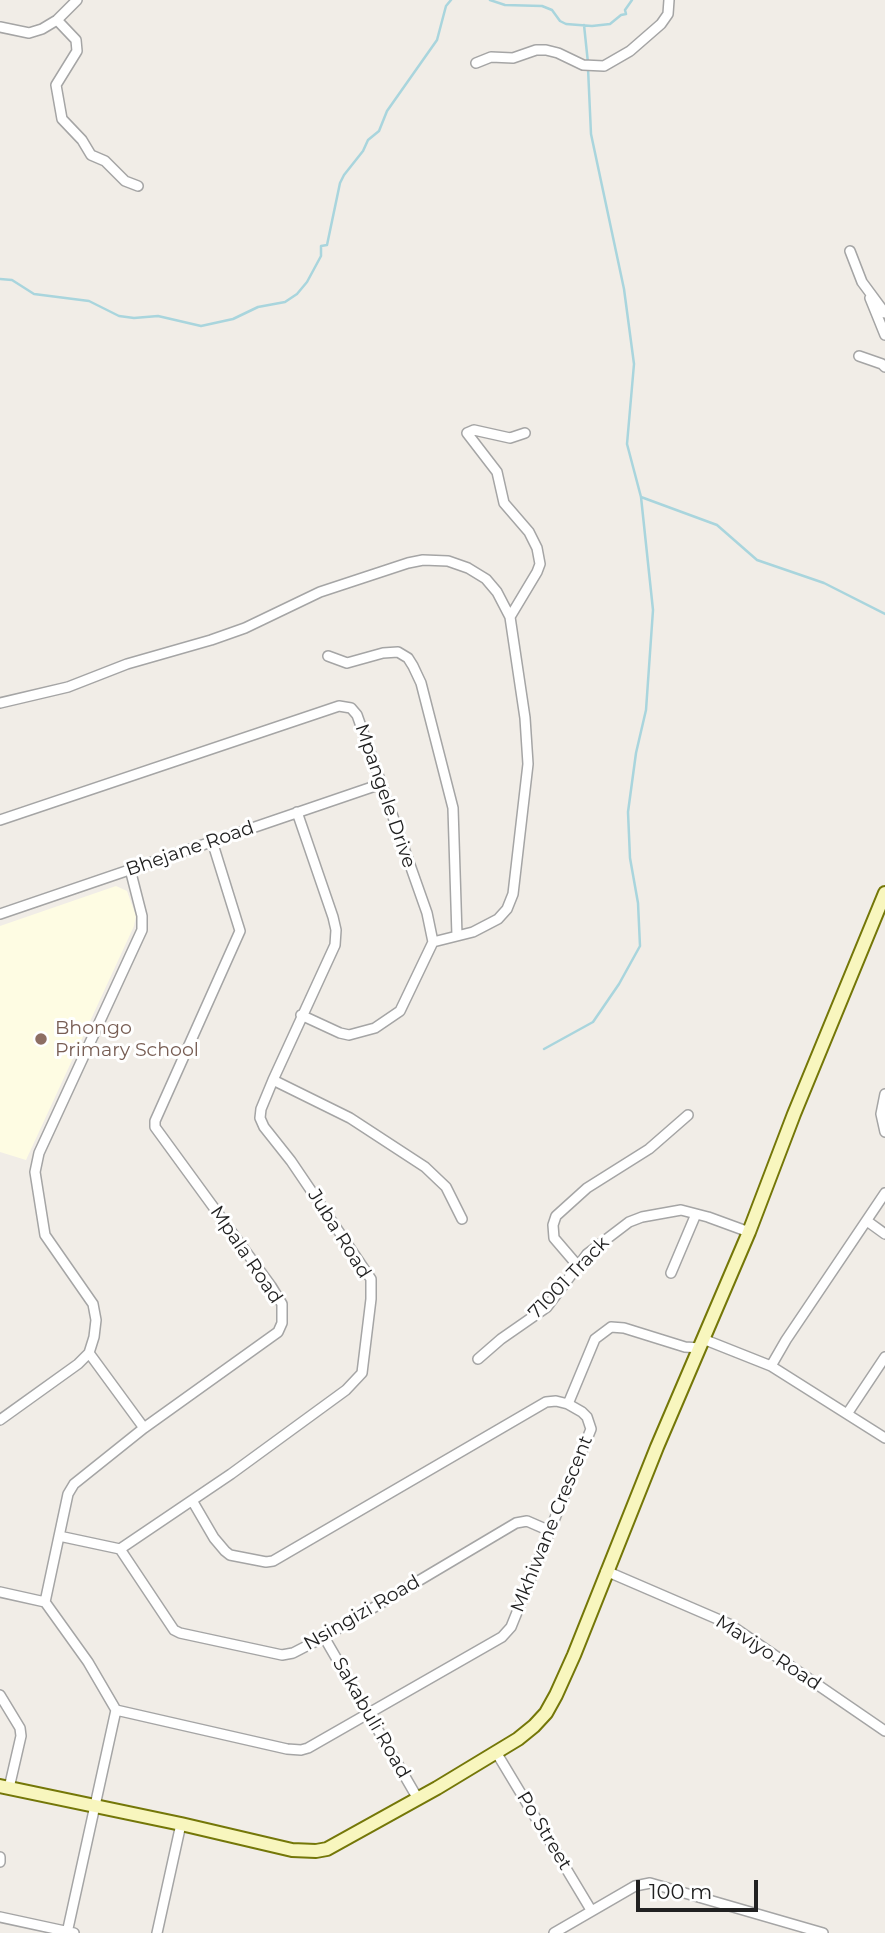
<!DOCTYPE html>
<style>
body{margin:0}
#map{position:relative;width:885px;height:1933px;overflow:hidden;background:#f1ede7;font-family:Montserrat,sans-serif}
canvas{display:block}
.scale{position:absolute;left:636px;top:1880px;width:122px;height:32px;box-sizing:border-box;border:4px solid #212121;border-top:0;padding-left:9px;font-size:21px;line-height:24px;white-space:nowrap;color:#212121;-webkit-text-stroke:5px #fff;paint-order:stroke}
</style>
<div id="map">
<canvas width="885" height="1933"></canvas>
<div class="scale">100 m</div>
</div>
<script>
const g = document.querySelector('canvas').getContext('2d');
g.lineJoin = 'round';
function paint(path, color) {
  g.fillStyle = color;
  g.fill(path, 'evenodd');
}
function shape(rows) {
  const path = new Path2D();
  for (const r of rows) {
    path.moveTo(r[0], r[1]);
    for (let i = 2; i < r.length; i += 2) path.lineTo(r[i], r[i + 1]);
  }
  return path;
}
function stroke(path, color, width, dash) {
  g.strokeStyle = color;
  g.lineWidth = width;
  g.lineCap = dash ? 'butt' : 'round';
  g.setLineDash(dash || []);
  g.stroke(path);
}
function write(font, color, halo, rows, align = 'center') {
  g.font = font + ' Montserrat,sans-serif';
  g.lineWidth = 6;
  g.setLineDash([]);
  g.textBaseline = 'middle';
  g.strokeStyle = halo;
  g.fillStyle = color;
  for (const [text, x, y, turn = 0] of rows) {
    g.save();
    g.translate(x, y);
    g.rotate((+turn || 0) * Math.PI / 180);
    g.textAlign = isNaN(turn) ? turn : align;
    if (halo) g.strokeText(text, 0, 0);
    g.fillText(text, 0, 0);
    g.restore();
  }
}
const education = shape([
 [116,886,127,891,136,916,134,926,26,1160,0,1152,0,926]
]);
const stream = shape([
 [490,0,505,5,542,6,552,10,560,21,566,24,592,26,610,24,621,15,626,14,625,10,632,0],
 [584,25,588,63],
 [0,279,12,280,34,294,89,301,119,316,134,318,158,316,201,326,233,319,258,307,285,302,297,294,307,282,321,256,321,246,327,245,340,183,344,175,363,151,368,140,379,131,387,111,437,40,446,6,451,0],
 [641,497,717,525,757,560,824,583,885,614],
 [544,1049,593,1022,619,984,640,946,638,903,630,858,628,812,636,753,646,710,653,610,641,497,627,444,634,364,624,289,591,134,588,68]
]);
const street = shape([
 [57,20,76,40,77,51,56,85,62,119,82,140,91,155,105,161,125,181,138,186],
 [0,27,29,33,42,29,57,20,77,0],
 [476,63,491,57,513,58,536,50,546,50,558,53,583,65,604,66,630,51,661,24,668,14,669,0],
 [850,251,862,282,885,313],
 [870,298,885,335],
 [859,356,882,364,885,367],
 [510,617,537,572,540,564,537,548,529,532,504,503,497,472,467,433,474,430,510,438,525,433],
 [328,656,347,663,383,653,398,652,408,658,413,666,421,683,453,808,457,936],
 [0,703,68,687,127,664,211,640,245,628,320,592,408,563,423,560,448,561,468,568,486,579,497,592,510,617,525,718,528,764,513,894,507,909,498,919,473,932,433,942],
 [0,820,339,706,351,708,357,715,427,913,433,942,400,1011,375,1028,349,1035,340,1033,301,1015],
 [0,914,381,784],
 [273,1080,350,1118,425,1167,446,1187,462,1219],
 [885,1094,881,1114,885,1132],
 [867,1221,885,1234],
 [578,1266,554,1238,553,1225,556,1216,587,1188,649,1149,688,1115],
 [671,1273,696,1214],
 [703,1339,771,1366,885,1438],
 [89,1353,144,1428],
 [478,1359,501,1339,547,1307,587,1254,629,1222,642,1217,681,1210,708,1217,749,1232],
 [771,1366,786,1340,885,1193],
 [568,1404,595,1339,611,1327,624,1328,685,1347,700,1348],
 [847,1414,885,1357],
 [0,1420,78,1364,89,1353,94,1337,96,1320,93,1304,45,1235,35,1172,39,1153,142,930,142,916,130,869],
 [59,1536,120,1549,231,1474,346,1390,362,1373,371,1299,371,1279,291,1161,264,1127,260,1118,261,1109,273,1080,335,945,336,930,333,917,297,812],
 [120,1549,174,1630,180,1633,282,1655,293,1653,324,1637,516,1523,527,1521,550,1531],
 [606,1571,729,1624,885,1731],
 [0,1592,45,1602,88,1662,116,1710,67,1933],
 [45,1602,68,1494,74,1484,144,1428,278,1332,282,1323,282,1304,271,1286,155,1127,155,1121,240,931,212,841],
 [324,1637,418,1799],
 [0,1695,20,1728,21,1736,9,1788],
 [116,1710,287,1749,301,1750,308,1748,502,1637,511,1627,591,1429,587,1417,582,1412,568,1404,556,1401,546,1402,273,1561,266,1562,230,1555,225,1551,214,1538,193,1502],
 [496,1752,591,1910],
 [0,1857,0,1862],
 [0,1917,74,1933],
 [157,1933,181,1824],
 [554,1933,635,1886,650,1883,823,1933]
]);
const secondary = shape([
 [0,1786,181,1824,292,1850,316,1851,327,1849,437,1788,518,1739,534,1726,546,1713,556,1695,574,1655,657,1447,749,1232,794,1114,885,893]
]);
const markers = [
 [41,1039,7,"#8d6e63"]
];
const streetNames = [
 ["Mpangele Drive",385,796,71],
 ["Bhejane Road",190,849,-19],
 ["Juba Road",339,1234,58],
 ["Mpala Road",246,1255,56],
 ["71001 Track",569,1278,-46],
 ["Mkhiwane Crescent",552,1524,-68],
 ["Nsingizi Road",362,1613,-30],
 ["Maviyo Road",768,1653,33],
 ["Sakabuli Road",371,1718,60],
 ["Po Street",544,1831,59]
];
const educationNames = [
 ["Bhongo",55,1028],
 ["Primary School",55,1050]
];
paint(education, '#fefce3');
stroke(stream, '#a9d5dd', 2.5);
stroke(street, '#a5a5a5', 12);
stroke(secondary, '#747708', 16);
stroke(street, '#fff', 9);
stroke(secondary, '#f8f6be', 12);
for (const [x, y, r, color] of markers) {
  const dot = new Path2D();
  dot.arc(x, y, r, 0, 2 * Math.PI);
  g.fillStyle = color;
  g.fill(dot);
  stroke(dot, '#fff', 2.5);
}
write('19px', '#212121', '#fff', streetNames);
write('19px', '#785e54', '#fff', educationNames, 'left');
</script>
